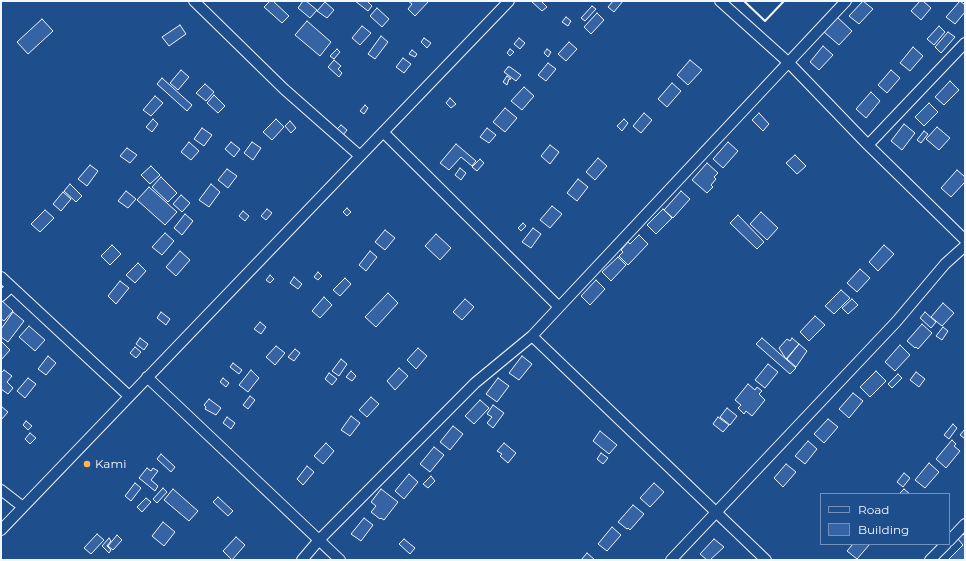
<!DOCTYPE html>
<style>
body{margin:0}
#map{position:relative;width:966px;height:561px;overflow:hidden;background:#1f4e8c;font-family:Montserrat,sans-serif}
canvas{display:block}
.frame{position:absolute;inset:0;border:2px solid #f2f6ff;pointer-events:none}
.legend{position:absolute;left:820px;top:493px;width:130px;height:52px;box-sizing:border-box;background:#1f4e8c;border:1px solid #7391ba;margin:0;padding:5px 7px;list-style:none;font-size:12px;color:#f2f6ff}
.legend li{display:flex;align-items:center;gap:8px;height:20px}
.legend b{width:20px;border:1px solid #7391ba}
</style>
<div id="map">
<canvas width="966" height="561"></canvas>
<div class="frame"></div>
<ul class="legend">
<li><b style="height:5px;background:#1f4e8c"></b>Road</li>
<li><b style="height:11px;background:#3563a3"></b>Building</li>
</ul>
</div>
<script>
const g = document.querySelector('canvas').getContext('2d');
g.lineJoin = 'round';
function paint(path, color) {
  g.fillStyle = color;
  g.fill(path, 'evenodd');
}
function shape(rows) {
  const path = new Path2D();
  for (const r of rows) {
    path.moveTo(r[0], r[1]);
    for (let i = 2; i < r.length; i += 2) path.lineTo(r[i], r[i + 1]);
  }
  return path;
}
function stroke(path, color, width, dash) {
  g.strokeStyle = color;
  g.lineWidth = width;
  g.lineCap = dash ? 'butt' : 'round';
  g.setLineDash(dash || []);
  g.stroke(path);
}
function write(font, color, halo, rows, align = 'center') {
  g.font = font + ' Montserrat,sans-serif';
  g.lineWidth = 3;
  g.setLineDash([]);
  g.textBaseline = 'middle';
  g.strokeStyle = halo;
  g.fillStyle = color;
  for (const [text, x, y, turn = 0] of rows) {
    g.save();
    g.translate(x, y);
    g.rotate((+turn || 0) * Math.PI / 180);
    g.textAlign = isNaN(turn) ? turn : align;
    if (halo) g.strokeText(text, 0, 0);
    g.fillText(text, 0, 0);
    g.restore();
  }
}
const building = shape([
 [270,1,273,1,289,16,282,23,264,7,270,1],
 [303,1,306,1,317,10,310,18,298,8,303,1],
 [355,1,367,1,372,6,368,11,355,1],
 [408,1,429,1,415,16,408,9,412,4,408,1],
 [531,1,541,1,547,7,542,11,531,1],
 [613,1,623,1,614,12,608,7,613,1],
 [863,1,873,9,859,24,849,16,863,1],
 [920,1,923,1,931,8,921,20,911,11,920,1],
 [960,1,965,5,965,12,955,24,946,17,960,1],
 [325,2,334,10,327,18,317,11,325,2],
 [592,6,596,9,585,21,581,18,592,6],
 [377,8,389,19,382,27,370,16,377,8],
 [597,13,604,20,591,34,584,27,597,13],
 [566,17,571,21,568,26,562,22,566,17],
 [837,17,852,31,839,45,824,32,837,17],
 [42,19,53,31,28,54,17,42,42,19],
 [307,21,331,42,320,56,295,35,307,21],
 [180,25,186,34,169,46,162,37,180,25],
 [362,26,371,33,360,45,352,38,362,26],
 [939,26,945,32,934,45,927,39,939,26],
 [948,32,955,37,941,53,935,47,948,32],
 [381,36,388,42,375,59,368,54,381,36],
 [424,38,431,43,427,48,421,42,424,38],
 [519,38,525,43,520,49,514,44,519,38],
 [569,42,577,49,566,61,558,54,569,42],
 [823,46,833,55,819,70,810,62,823,46],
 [913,47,923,56,910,71,900,63,913,47],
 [337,49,340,52,334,59,330,56,337,49],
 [510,49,514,52,510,56,507,53,510,49],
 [547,49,551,52,548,57,544,53,547,49],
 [412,50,417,54,415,57,409,54,412,50],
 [403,58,411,64,404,73,396,67,403,58],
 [334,60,341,66,338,69,342,73,339,77,328,67,334,60],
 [690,60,702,70,688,85,677,75,690,60],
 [548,63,556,69,546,81,538,75,548,63],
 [508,67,510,67,521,75,516,81,504,72,508,67],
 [181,70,189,77,178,90,170,83,181,70],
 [891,70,900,78,887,93,878,85,891,70],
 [507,76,511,79,509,79,507,85,503,82,507,76],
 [162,78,192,105,187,111,157,84,162,78],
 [950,81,959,90,944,105,935,97,950,81],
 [672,83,681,91,667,107,658,99,672,83],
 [205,84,214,92,206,101,196,93,205,84],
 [524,87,534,96,522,110,511,101,524,87],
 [871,92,880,101,866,118,856,109,871,92],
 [214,95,225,106,218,113,207,103,214,95],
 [155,96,163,103,151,116,143,110,155,96],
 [450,98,456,104,451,108,446,103,450,98],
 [929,103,938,112,924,126,915,117,929,103],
 [365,105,368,108,364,114,360,111,365,105],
 [505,108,517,118,505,132,493,122,505,108],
 [644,113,652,120,641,133,633,126,644,113],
 [759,113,769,124,763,131,752,120,759,113],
 [153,119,158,124,152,132,146,127,153,119],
 [276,119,284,127,272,140,263,132,276,119],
 [624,119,628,123,622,131,617,126,624,119],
 [290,121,296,128,291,133,285,126,290,121],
 [904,124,915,133,902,150,891,141,904,124],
 [341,125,347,130,343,135,335,131,341,125],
 [937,127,950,138,939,150,926,139,937,127],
 [202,128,212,135,204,146,194,139,202,128],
 [487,128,496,135,489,143,480,137,487,128],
 [924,131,928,134,921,143,917,140,924,131],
 [189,142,199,151,191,160,181,152,189,142],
 [231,142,240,149,234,157,225,149,231,142],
 [252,142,261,148,253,160,244,153,252,142],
 [728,142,738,151,723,168,713,159,728,142],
 [456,144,476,161,472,166,461,157,449,170,440,163,456,144],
 [550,145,559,152,550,164,541,156,550,145],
 [127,148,137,155,130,163,120,156,127,148],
 [795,155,806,166,797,174,786,163,795,155],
 [598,158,607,166,595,180,586,172,598,158],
 [480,159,484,163,477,171,472,167,480,159],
 [707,163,718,173,714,177,716,179,711,185,713,187,707,193,692,180,707,163],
 [90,165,98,171,87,186,78,179,90,165],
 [151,166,160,175,150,184,141,175,151,166],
 [460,168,466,173,461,180,455,175,460,168],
 [227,169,237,176,228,188,218,180,227,169],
 [957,170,965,177,965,182,951,197,941,188,957,170],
 [161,177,177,193,168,202,152,187,161,177],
 [578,179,588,187,577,201,567,193,578,179],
 [70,184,82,196,76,202,64,191,70,184],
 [211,184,220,192,209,207,199,200,211,184],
 [149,187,177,212,165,225,137,200,149,187],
 [126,191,136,199,128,208,118,201,126,191],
 [681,191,690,199,673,218,664,210,681,191],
 [63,192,71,199,61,211,53,204,63,192],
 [181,195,190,203,182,212,173,204,181,195],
 [552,206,562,214,550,228,540,220,552,206],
 [347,208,351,212,347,216,343,212,347,208],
 [267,209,272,213,266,220,261,216,267,209],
 [663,209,672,218,656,234,647,225,663,209],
 [45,210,54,218,40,232,31,224,45,210],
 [243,211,249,216,245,221,239,216,243,211],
 [761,212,778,228,767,240,750,224,761,212],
 [185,214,193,221,182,235,174,228,185,214],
 [738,215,764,242,757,249,730,223,738,215],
 [523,223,526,226,521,231,518,228,523,223],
 [533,228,541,234,531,248,522,242,533,228],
 [385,230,395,238,385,250,375,242,385,230],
 [165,233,174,241,162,255,152,247,165,233],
 [436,234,451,248,440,260,425,246,436,234],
 [639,235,648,244,628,265,619,256,623,252,621,250,628,242,630,244,639,235],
 [112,245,121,254,110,265,101,256,112,245],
 [884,245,894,254,878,271,869,262,884,245],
 [180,251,190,260,176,276,166,267,180,251],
 [370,251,377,257,366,271,359,265,370,251],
 [618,257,626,265,611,281,602,272,618,257],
 [138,263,146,271,135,283,126,275,138,263],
 [860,269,870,278,857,292,847,283,860,269],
 [318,272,322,276,318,280,314,277,318,272],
 [270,275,274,279,270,283,266,280,270,275],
 [294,277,302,284,298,289,290,283,294,277],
 [345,278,351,284,340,296,333,290,345,278],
 [596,280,605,289,590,305,581,296,596,280],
 [120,281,129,288,116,304,108,296,120,281],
 [841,290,850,298,834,314,825,306,841,290],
 [388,293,398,303,376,327,365,317,388,293],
 [324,297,332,305,320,318,312,311,324,297],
 [465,299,474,307,462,320,453,312,465,299],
 [852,299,858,305,848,314,842,308,852,299],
 [1,300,13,311,4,321,1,319,1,300],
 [943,303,954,313,942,326,931,317,943,303],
 [13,312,24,321,8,342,1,337,1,329,13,312],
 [161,312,170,319,166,325,157,318,161,312],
 [925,312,936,322,931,328,920,318,925,312],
 [815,316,825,325,809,341,800,332,815,316],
 [260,322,266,327,261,334,254,329,260,322],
 [922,324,932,333,918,349,916,347,915,348,907,341,922,324],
 [29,326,45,340,35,351,19,337,29,326],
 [943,327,948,331,942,340,936,336,943,327],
 [140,338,148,344,144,350,136,344,140,338],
 [762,338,796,368,790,374,756,344,762,338],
 [792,338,799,344,786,359,779,348,787,339,790,341,792,338],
 [1,341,10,350,1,360,1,341],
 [799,344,807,351,796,367,787,359,799,344],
 [900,345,910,355,895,371,885,362,900,345],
 [276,346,285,353,275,365,266,357,276,346],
 [135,347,141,352,136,358,130,353,135,347],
 [418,348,427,356,416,369,407,360,418,348],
 [295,349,300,353,294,361,288,357,295,349],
 [48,356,56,363,46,375,38,369,48,356],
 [522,356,532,364,519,380,509,373,522,356],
 [341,359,347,364,339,376,332,371,341,359],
 [233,363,242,370,239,374,230,367,233,363],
 [768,364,778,372,765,388,755,380,768,364],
 [399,368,408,376,395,390,387,381,399,368],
 [4,370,12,376,7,382,13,388,8,394,1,389,1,373,4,370],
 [251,370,259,378,248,392,239,385,251,370],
 [351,371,356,376,352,381,346,377,351,371],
 [876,371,886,381,870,397,860,387,876,371],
 [916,372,925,379,919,387,910,380,916,372],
 [329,373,337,379,332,385,325,379,329,373],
 [898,374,902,378,892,388,888,384,898,374],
 [28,378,36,384,25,398,17,391,28,378],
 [223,378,229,383,226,387,220,382,223,378],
 [498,378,509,386,497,402,486,394,498,378],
 [748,384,755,390,757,387,762,391,759,394,765,400,752,416,746,411,744,414,738,408,741,405,735,400,748,384],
 [853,393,863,401,849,418,839,409,853,393],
 [250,396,255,400,248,409,243,405,250,396],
 [371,397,379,404,367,417,359,410,371,397],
 [209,399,221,408,216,415,205,409,206,407,204,405,209,399],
 [480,400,489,408,474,424,465,416,480,400],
 [493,405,504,413,493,428,487,423,492,417,487,414,493,405],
 [1,406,8,412,1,420,1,406],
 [727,408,737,416,730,425,720,417,727,408],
 [351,416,360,423,350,436,341,430,351,416],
 [227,417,235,423,231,429,223,423,227,417],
 [718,417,729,425,723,432,713,424,718,417],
 [828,419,838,427,824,443,814,434,828,419],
 [26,421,32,426,28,430,23,425,26,421],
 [953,424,957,428,949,439,944,435,953,424],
 [453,426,463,434,450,450,440,442,453,426],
 [965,429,965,439,960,435,965,429],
 [600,431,617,445,609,454,593,441,600,431],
 [30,433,36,438,30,444,25,439,30,433],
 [952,440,956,444,954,446,960,451,946,468,936,459,952,440],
 [808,441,817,449,805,464,795,456,808,441],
 [326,443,334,451,323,464,314,456,326,443],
 [504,443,516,453,508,463,500,456,502,454,497,451,504,443],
 [434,447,444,455,430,472,420,464,434,447],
 [601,453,608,458,603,464,597,459,601,453],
 [161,454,175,467,171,472,157,459,161,454],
 [929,463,939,472,925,488,915,480,929,463],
 [786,464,796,472,783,487,774,478,786,464],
 [307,466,314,472,303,485,297,479,307,466],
 [147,468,151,471,153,468,158,471,151,480,158,486,155,491,139,478,147,468],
 [904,473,910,478,903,487,897,482,904,473],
 [409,474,418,482,404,499,395,491,409,474],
 [431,476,435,481,428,488,423,484,431,476],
 [135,483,141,488,131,501,125,496,135,483],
 [654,483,664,492,650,507,640,498,654,483],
 [163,488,167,492,157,503,153,499,163,488],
 [173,489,198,511,189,521,164,500,173,489],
 [381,489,398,502,384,520,381,518,380,519,371,512,376,506,371,502,381,489],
 [904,489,910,494,899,494,904,489],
 [218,497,233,511,228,516,213,502,218,497],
 [146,498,151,502,142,512,137,507,146,498],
 [633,505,644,514,630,530,628,528,627,529,618,522,633,505],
 [364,518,373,525,361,541,351,534,364,518],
 [163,522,175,532,164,546,152,536,163,522],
 [612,527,621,535,607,551,598,544,612,527],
 [97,534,104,540,91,554,84,548,97,534],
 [963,534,965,536,965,560,948,560,963,545,958,539,963,534],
 [117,535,122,540,113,550,108,546,117,535],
 [236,537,245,545,232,560,223,551,236,537],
 [109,538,111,541,107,546,111,550,109,553,102,546,109,538],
 [404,539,415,548,410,554,399,544,404,539],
 [714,539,724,547,710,560,707,560,700,554,714,539],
 [853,544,870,544,857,559,847,551,853,544],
 [587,553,595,560,581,560,587,553]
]);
const minor = shape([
 [194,1,284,89,360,156],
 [720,1,789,63,868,145,965,240],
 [383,132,558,306],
 [868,145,965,43],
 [1,277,129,396],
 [1,296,11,287],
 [532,336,766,560],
 [147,377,340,560],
 [1,490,23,507],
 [1,530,509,1],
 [949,541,965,524],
 [302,560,319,540,475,383,532,336,846,1],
 [671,560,896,322,945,264,965,246],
 [930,560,946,544]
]);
const wall = shape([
 [744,1,765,21,784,1]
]);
const markers = [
 [87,464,4,"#ffb74d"]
];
const poiNames = [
 ["Kami",95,464]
];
paint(building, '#3563a3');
stroke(building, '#f2f6ff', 1);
stroke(minor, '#f2f6ff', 12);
stroke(minor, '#1f4e8c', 10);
stroke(wall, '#f2f6ff', 2);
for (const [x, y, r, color] of markers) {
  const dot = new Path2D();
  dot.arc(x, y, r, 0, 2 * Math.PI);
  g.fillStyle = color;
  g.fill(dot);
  stroke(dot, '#1f4e8c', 1.5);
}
write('12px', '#f2f6ff', '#1f4e8c', poiNames, 'left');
</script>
